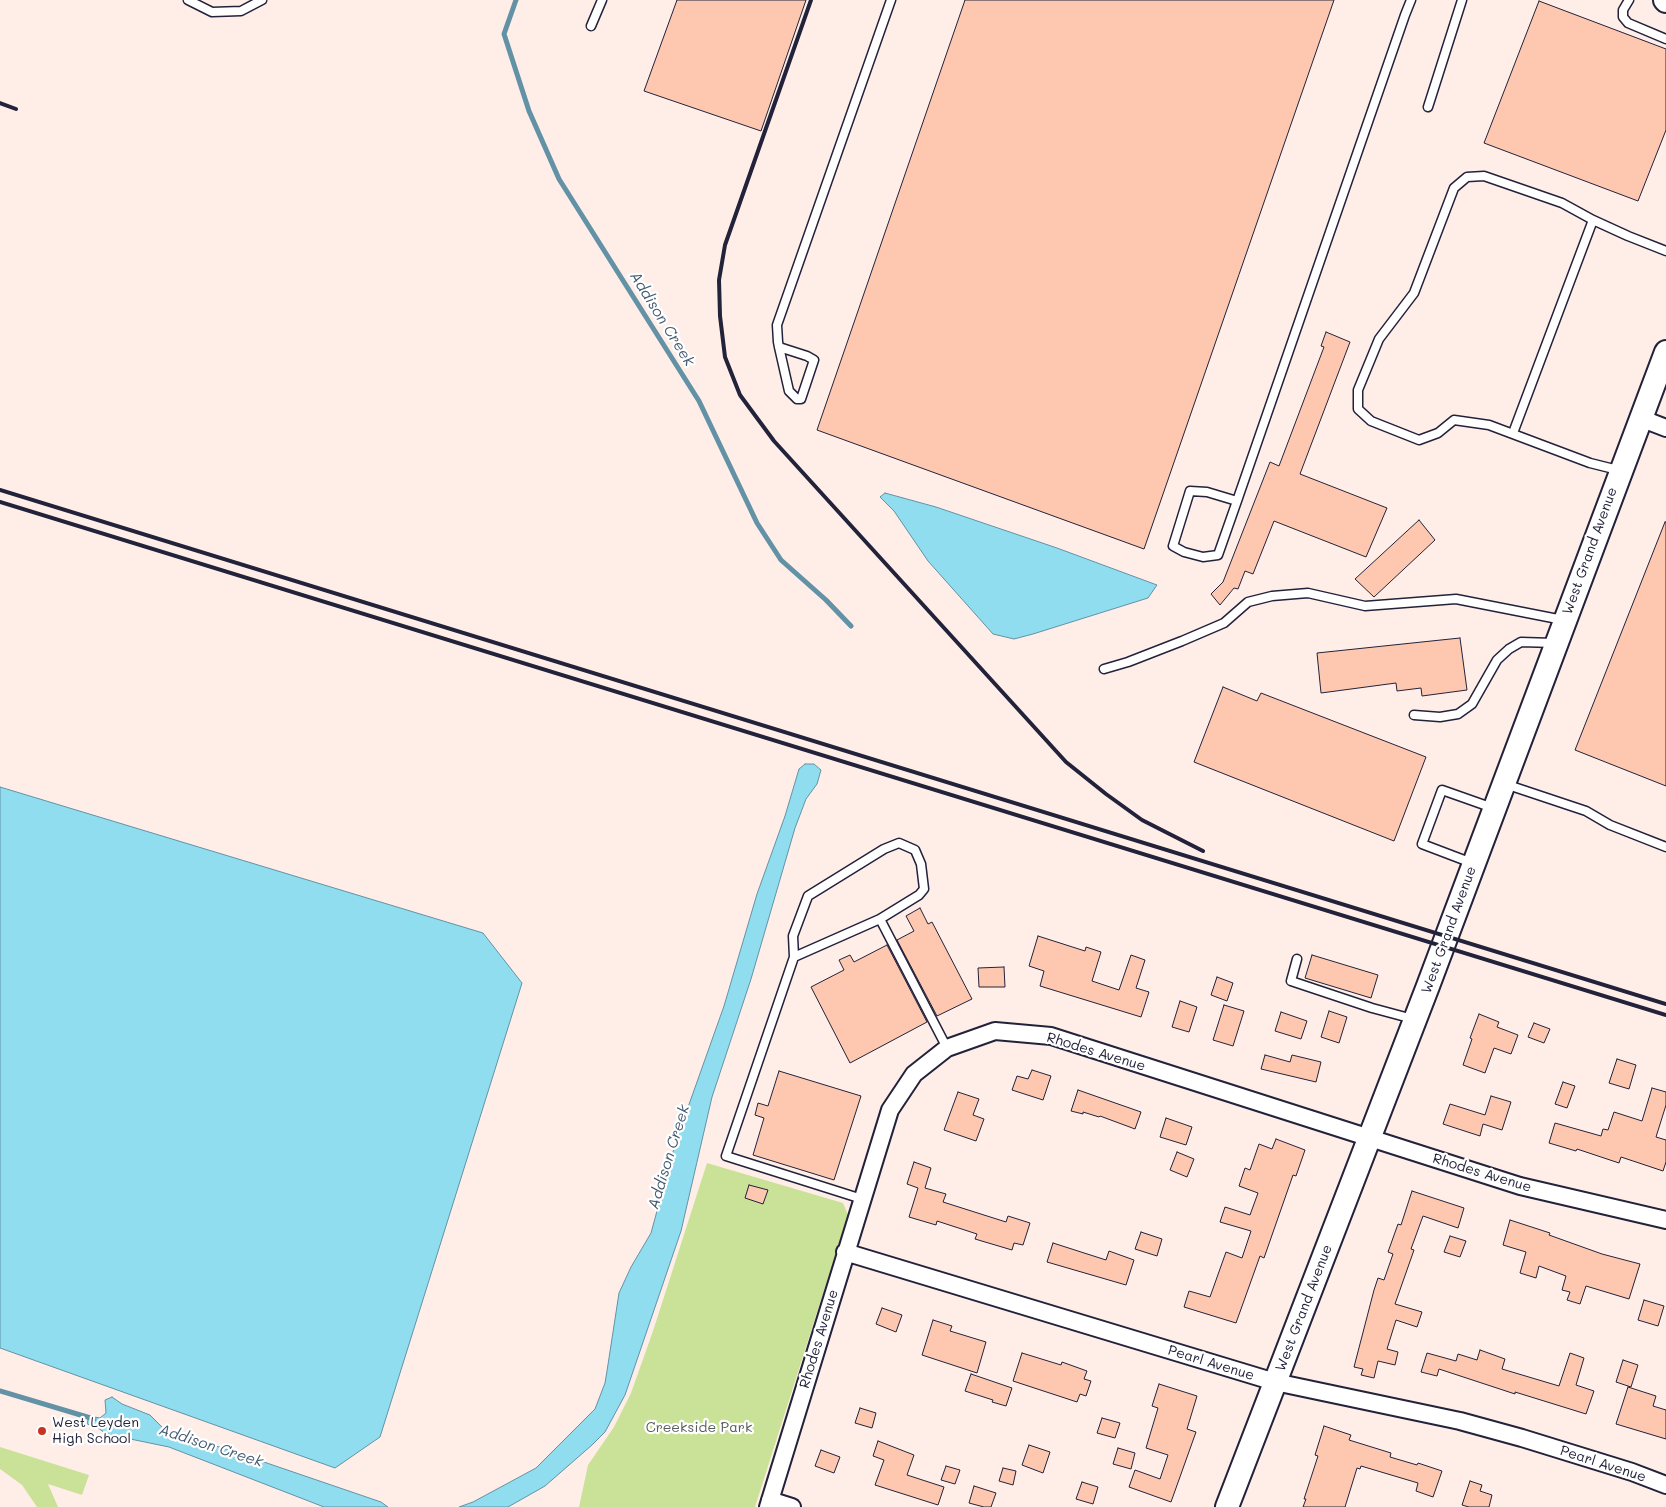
<!DOCTYPE html>
<style>
body{margin:0}
canvas{display:block;background:#ffeee7}
</style>
<canvas width="1666" height="1507"></canvas>
<script>
const g = document.querySelector('canvas').getContext('2d');
g.lineJoin = 'round';
function paint(path, color) {
  g.fillStyle = color;
  g.fill(path, 'evenodd');
}
function shape(rows) {
  const path = new Path2D();
  for (const r of rows) {
    path.moveTo(r[0], r[1]);
    for (let i = 2; i < r.length; i += 2) path.lineTo(r[i], r[i + 1]);
  }
  return path;
}
function stroke(path, color, width, dash) {
  g.strokeStyle = color;
  g.lineWidth = width;
  g.lineCap = dash ? 'butt' : 'round';
  g.setLineDash(dash || []);
  g.stroke(path);
}
function write(font, color, halo, rows, align = 'center') {
  g.font = font + ' Mali,sans-serif';
  g.lineWidth = 4.5;
  g.setLineDash([]);
  g.textBaseline = 'middle';
  g.strokeStyle = halo;
  g.fillStyle = color;
  for (const [text, x, y, turn = 0] of rows) {
    g.save();
    g.translate(x, y);
    g.rotate((+turn || 0) * Math.PI / 180);
    g.textAlign = isNaN(turn) ? turn : align;
    if (halo) g.strokeText(text, 0, 0);
    g.fillText(text, 0, 0);
    g.restore();
  }
}
const green = shape([
 [707,1163,843,1203,848,1215,755,1507,579,1507,588,1465,614,1427,631,1393,653,1331],
 [0,1447,89,1475,82,1495,48,1484,58,1507,37,1507,22,1485,0,1469]
]);
const water = shape([
 [885,493,936,507,1057,548,1157,585,1148,598,1033,634,1014,639,993,634,928,561,894,511,880,497,885,493],
 [805,764,814,764,821,770,817,784,806,799,795,828,751,979,712,1097,681,1231,625,1395,605,1432,592,1445,545,1486,508,1507,459,1507,473,1502,536,1468,595,1409,605,1383,607,1371,619,1293,631,1267,651,1233,676,1141,724,1006,757,894,785,816,799,769,805,764],
 [0,787,483,933,522,983,380,1437,335,1468,0,1348,0,787],
 [112,1397,122,1404,150,1415,169,1434,196,1443,220,1447,381,1502,388,1507,324,1507,169,1447,106,1434,97,1427,87,1424,89,1416,100,1418,106,1413,105,1400,112,1397]
]);
const stream = shape([
 [516,0,504,34,529,111,559,179,699,401,757,523,781,560,826,600,851,626],
 [0,1391,94,1419]
]);
const building = shape([
 [677,0,806,0,761,131,644,91,677,0],
 [965,0,1334,0,1144,549,817,430,965,0],
 [1539,1,1666,49,1666,130,1638,201,1484,143,1539,1],
 [1326,332,1350,342,1300,474,1387,508,1366,557,1274,521,1253,574,1245,571,1238,589,1234,588,1220,605,1211,594,1223,582,1270,462,1279,466,1324,347,1321,346,1326,332],
 [1419,520,1435,540,1374,597,1355,579,1419,520],
 [1665,522,1666,522,1666,786,1575,750,1665,522],
 [1460,638,1467,690,1422,696,1421,688,1397,691,1396,683,1321,693,1317,653,1460,638],
 [1223,687,1257,701,1261,693,1426,757,1394,841,1194,762,1223,687],
 [920,908,928,924,932,922,972,999,937,1016,897,940,914,931,906,916,920,908],
 [1038,936,1085,951,1086,947,1101,952,1092,981,1119,990,1131,955,1145,960,1136,988,1149,992,1141,1017,1040,986,1044,971,1029,966,1038,936],
 [887,945,927,1022,850,1063,811,987,844,970,839,960,850,955,854,962,887,945],
 [1312,955,1378,975,1371,998,1305,978,1312,955],
 [1004,967,1005,987,979,987,978,968,1004,967],
 [1217,977,1233,983,1227,1001,1211,995,1217,977],
 [1180,1001,1197,1007,1189,1032,1172,1027,1180,1001],
 [1224,1005,1244,1011,1233,1046,1213,1040,1224,1005],
 [1329,1011,1347,1017,1339,1043,1321,1037,1329,1011],
 [1281,1012,1307,1021,1301,1039,1275,1031,1281,1012],
 [1479,1014,1499,1022,1497,1027,1518,1035,1511,1054,1494,1048,1485,1073,1463,1065,1472,1039,1470,1038,1479,1014],
 [1534,1023,1550,1029,1544,1043,1528,1037,1534,1023],
 [1265,1055,1290,1062,1292,1055,1321,1062,1316,1082,1261,1069,1265,1055],
 [1617,1059,1636,1065,1629,1089,1609,1083,1617,1059],
 [1032,1070,1051,1076,1043,1100,1012,1090,1017,1076,1028,1079,1032,1070],
 [779,1071,861,1096,834,1180,753,1155,764,1118,755,1115,758,1103,768,1106,779,1071],
 [1563,1082,1575,1086,1567,1108,1555,1104,1563,1082],
 [1652,1088,1666,1092,1666,1105,1656,1137,1666,1140,1666,1162,1663,1171,1621,1157,1619,1163,1577,1149,1576,1151,1549,1143,1555,1123,1601,1136,1603,1129,1608,1130,1614,1112,1642,1121,1652,1088],
 [1078,1090,1141,1112,1135,1129,1100,1116,1099,1117,1083,1112,1083,1114,1071,1111,1078,1090],
 [958,1092,979,1099,973,1115,984,1119,976,1141,944,1130,958,1092],
 [1491,1096,1511,1102,1502,1130,1483,1124,1480,1136,1443,1124,1450,1104,1485,1115,1491,1096],
 [1166,1118,1192,1127,1186,1145,1160,1137,1166,1118],
 [1276,1139,1305,1150,1296,1176,1293,1175,1264,1258,1260,1256,1236,1323,1184,1307,1189,1291,1210,1297,1226,1252,1242,1258,1251,1231,1220,1222,1225,1207,1250,1215,1258,1193,1239,1186,1245,1168,1250,1170,1259,1144,1272,1149,1276,1139],
 [1177,1152,1194,1159,1187,1177,1170,1170,1177,1152],
 [914,1162,931,1168,925,1188,946,1194,943,1202,1006,1222,1008,1216,1030,1223,1023,1245,1014,1243,1012,1250,975,1239,977,1234,937,1221,936,1225,909,1217,918,1188,907,1184,914,1162],
 [749,1185,768,1190,763,1204,745,1198,749,1185],
 [1412,1191,1464,1208,1458,1228,1423,1216,1411,1249,1414,1250,1395,1304,1422,1312,1417,1327,1396,1320,1387,1349,1398,1352,1395,1365,1378,1361,1374,1378,1361,1375,1363,1369,1354,1367,1374,1290,1378,1278,1384,1280,1393,1254,1388,1252,1398,1224,1401,1225,1412,1191],
 [1510,1220,1550,1233,1549,1235,1602,1254,1640,1264,1629,1299,1586,1286,1580,1304,1567,1300,1570,1292,1562,1290,1566,1276,1539,1266,1536,1278,1520,1273,1526,1252,1503,1245,1510,1220],
 [1141,1232,1162,1239,1157,1256,1135,1249,1141,1232],
 [1450,1236,1466,1241,1460,1257,1444,1252,1450,1236],
 [1053,1243,1106,1260,1109,1251,1134,1260,1126,1285,1047,1262,1053,1243],
 [1644,1300,1664,1306,1658,1326,1638,1320,1644,1300],
 [882,1308,902,1315,896,1332,876,1324,882,1308],
 [933,1320,952,1326,950,1331,986,1342,977,1373,922,1355,933,1320],
 [1480,1350,1505,1359,1502,1369,1559,1386,1570,1353,1584,1358,1576,1385,1594,1391,1586,1414,1515,1392,1515,1394,1439,1369,1437,1376,1421,1372,1427,1353,1456,1361,1458,1354,1477,1360,1480,1350],
 [1022,1353,1061,1365,1062,1362,1087,1371,1084,1379,1091,1381,1086,1396,1080,1394,1077,1402,1013,1381,1022,1353],
 [1623,1360,1638,1365,1631,1387,1616,1382,1623,1360],
 [971,1374,1012,1388,1006,1406,992,1402,993,1400,965,1391,971,1374],
 [1159,1384,1197,1396,1187,1429,1196,1432,1171,1502,1129,1487,1135,1470,1160,1479,1168,1455,1146,1448,1158,1408,1152,1406,1159,1384],
 [1628,1387,1656,1396,1653,1406,1666,1410,1666,1439,1616,1424,1628,1387],
 [860,1408,876,1413,872,1428,855,1423,860,1408],
 [1102,1418,1120,1423,1115,1438,1097,1433,1102,1418],
 [1324,1426,1351,1435,1349,1440,1391,1453,1390,1457,1417,1465,1418,1463,1442,1471,1433,1497,1416,1491,1418,1483,1361,1466,1360,1469,1357,1468,1345,1507,1303,1507,1306,1499,1304,1499,1318,1456,1315,1455,1324,1426],
 [878,1441,914,1455,907,1475,944,1487,938,1505,875,1485,884,1460,873,1456,878,1441],
 [1029,1445,1050,1452,1043,1473,1022,1465,1029,1445],
 [1118,1448,1135,1453,1131,1469,1113,1464,1118,1448],
 [821,1450,840,1457,834,1473,815,1466,821,1450],
 [946,1466,960,1470,955,1484,941,1480,946,1466],
 [1003,1468,1016,1471,1013,1485,999,1481,1003,1468],
 [1470,1481,1482,1485,1480,1491,1492,1495,1489,1507,1469,1507,1462,1505,1470,1481],
 [1082,1482,1098,1487,1093,1504,1076,1499,1082,1482],
 [974,1486,996,1493,991,1507,984,1507,969,1503,974,1486]
]);
const lane = shape([
 [188,0,212,12,241,11,262,0],
 [1629,0,1623,10,1623,17,1628,23,1666,39],
 [591,26,602,0],
 [1428,107,1462,0],
 [1593,220,1562,203,1484,176,1467,177,1454,188,1414,293,1379,339,1358,390,1358,409,1371,421,1419,440,1438,433,1454,420,1489,425,1590,463,1618,470],
 [779,347,807,356,814,360,801,399,797,399,789,391,779,347,778,342,777,325,891,0],
 [1513,433,1593,220,1628,236,1666,251],
 [1237,501,1207,492,1190,491,1173,546,1184,552,1203,557,1218,555,1237,501,1405,15,1411,0],
 [1104,669,1128,662,1182,641,1224,623,1248,602,1272,596,1308,593,1365,606,1456,599,1563,620],
 [1414,715,1440,717,1458,714,1472,704,1497,660,1509,649,1521,642,1554,643],
 [1505,784,1586,811,1610,825,1666,847],
 [1472,863,1422,844,1442,790,1493,808],
 [794,957,793,936,808,896,884,849,899,843,915,850,921,864,924,889,919,895,880,919],
 [1297,959,1291,981,1372,1008,1413,1019],
 [862,1199,726,1156,794,957,880,919,947,1048]
]);
const street = shape([
 [1640,418,1666,428],
 [845,1252,1275,1382,1460,1421,1522,1438,1632,1472,1666,1485],
 [770,1500,792,1507],
 [768,1507,890,1110,914,1074,947,1048,995,1031,1051,1036,1520,1186,1666,1220]
]);
const secondary = shape([
 [1665,0,1666,1],
 [1227,1507,1428,986,1666,352]
]);
const rail = shape([
 [811,0,725,245,719,280,720,316,725,357,740,395,774,441,1066,762,1106,794,1142,820,1203,851],
 [0,103,16,109],
 [0,490,1666,1004],
 [0,502,1666,1015]
]);
const markers = [
 [42,1431,5,"#c8321e"]
];
const streetNames = [
 ["West Grand Avenue",1590,551,-70],
 ["West Grand Avenue",1449,930,-70],
 ["Rhodes Avenue",1096,1052,17],
 ["Rhodes Avenue",1482,1173,17],
 ["West Grand Avenue",1304,1308,-69],
 ["Rhodes Avenue",819,1339,-73],
 ["Pearl Avenue",1211,1363,17],
 ["Pearl Avenue",1603,1464,18]
];
const poiNames = [
 ["West Leyden",52,1423],
 ["High School",52,1439]
];
const parkNames = [
 ["Creekside Park",699,1428]
];
const waterNames = [
 ["Addison Creek",662,319,58],
 ["Addison Creek",669,1157,-73],
 ["Addison Creek",211,1446,18]
];
paint(green, '#cae298');
paint(water, '#8fddee');
stroke(water, '#6392a6', 1);
stroke(stream, '#6392a6', 5);
paint(building, '#fec8b0');
stroke(building, '#22223b', 1);
stroke(lane, '#22223b', 11);
stroke(street, '#22223b', 20);
stroke(secondary, '#22223b', 26);
stroke(lane, '#fff', 8);
stroke(street, '#fff', 16);
stroke(secondary, '#fff', 22);
stroke(rail, '#22223b', 4);
for (const [x, y, r, color] of markers) {
  const dot = new Path2D();
  dot.arc(x, y, r, 0, 2 * Math.PI);
  g.fillStyle = color;
  g.fill(dot);
  stroke(dot, '#fff', 2);
}
write('14px', '#22223b', '#fff', streetNames);
write('14px', '#22223b', '#fff', poiNames, 'left');
write('14px', '#545c57', '#fff', parkNames);
write('italic 15px', '#435a71', '#fff', waterNames);
</script>
